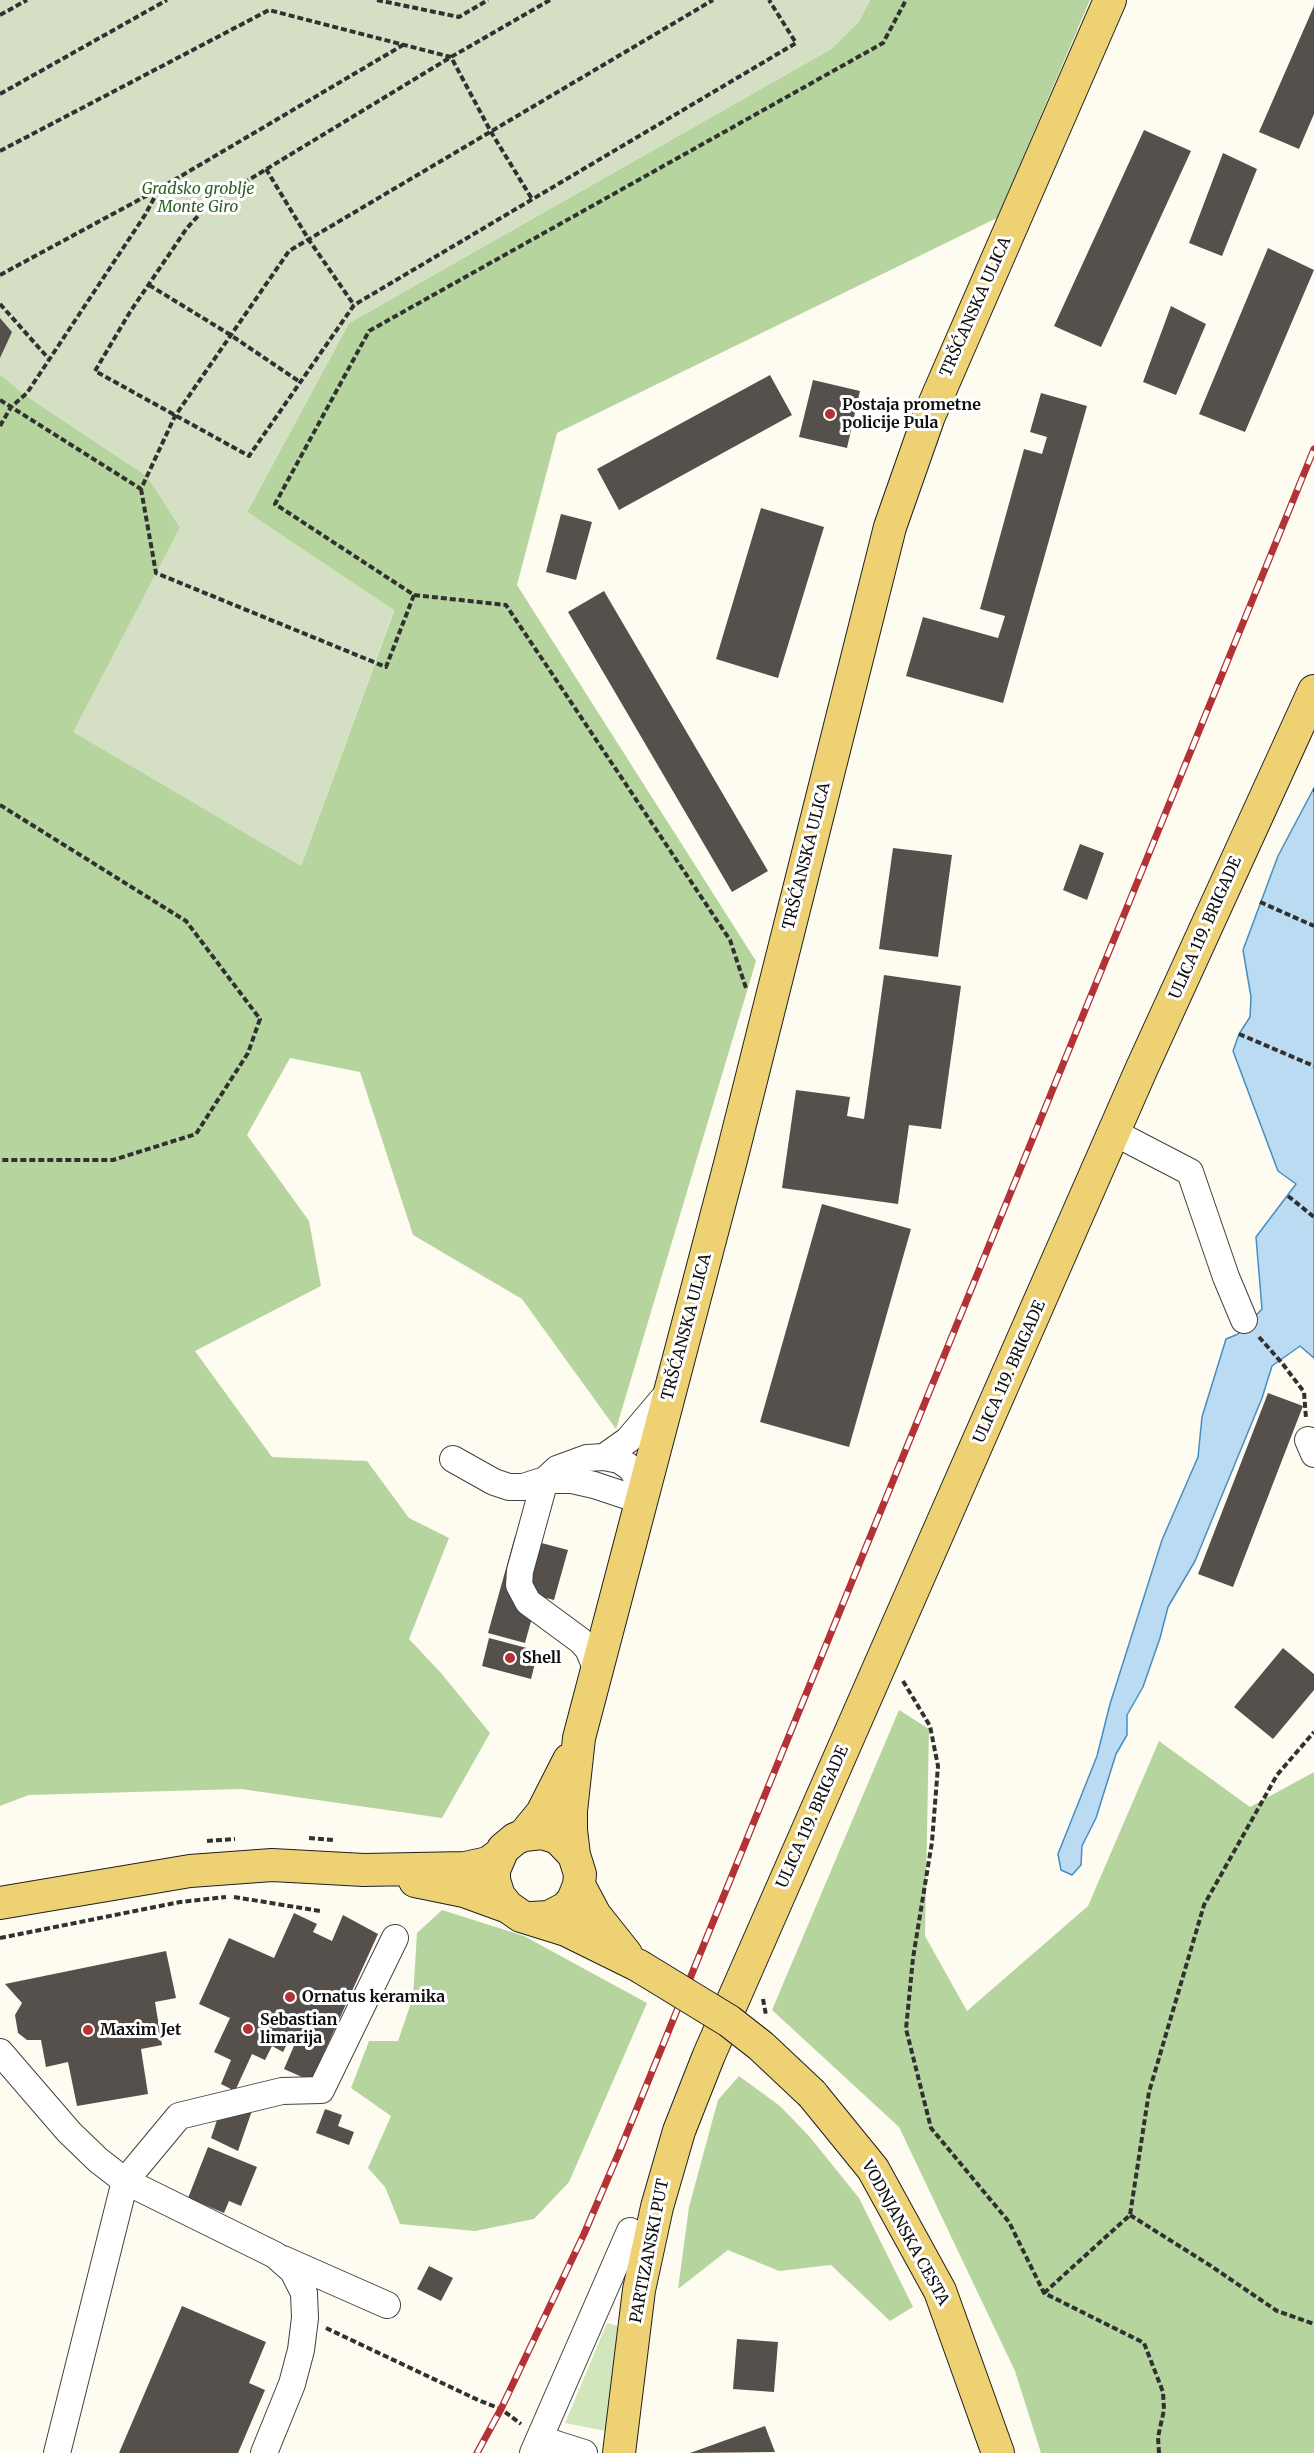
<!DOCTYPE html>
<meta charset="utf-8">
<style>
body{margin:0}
canvas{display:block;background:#fefcf1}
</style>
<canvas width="1314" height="2453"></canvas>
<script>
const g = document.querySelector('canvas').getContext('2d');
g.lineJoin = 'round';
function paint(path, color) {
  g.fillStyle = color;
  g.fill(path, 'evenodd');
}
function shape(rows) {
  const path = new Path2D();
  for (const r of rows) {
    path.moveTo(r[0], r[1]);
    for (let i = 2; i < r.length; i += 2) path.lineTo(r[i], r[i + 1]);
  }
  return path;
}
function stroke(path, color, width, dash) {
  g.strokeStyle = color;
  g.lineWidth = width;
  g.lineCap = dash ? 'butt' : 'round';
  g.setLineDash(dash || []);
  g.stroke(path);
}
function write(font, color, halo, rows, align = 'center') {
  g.font = font + ' Merriweather,serif';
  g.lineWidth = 6;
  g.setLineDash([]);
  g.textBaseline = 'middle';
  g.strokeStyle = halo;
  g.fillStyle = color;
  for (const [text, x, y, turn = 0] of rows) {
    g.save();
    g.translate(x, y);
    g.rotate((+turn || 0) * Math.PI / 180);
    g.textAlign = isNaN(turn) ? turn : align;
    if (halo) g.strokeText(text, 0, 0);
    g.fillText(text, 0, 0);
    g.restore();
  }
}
const green = shape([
 [607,2323,618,2326,606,2431,565,2423]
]);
const forest = shape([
 [870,0,1090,0,997,218,557,433,517,585,756,961,616,1429,522,1299,413,1235,360,1072,290,1058,247,1135,309,1221,321,1286,195,1351,272,1457,367,1461,409,1518,449,1538,409,1639,441,1673,490,1733,442,1818,241,1789,29,1795,0,1806,0,374,25,395,147,476,180,527,301,866,394,611,247,512,349,323,831,49,859,21],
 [899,1710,929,1729,925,1936,967,2011,1088,1906,1159,1741,1250,1807,1314,1772,1314,2453,1041,2453,1015,2371,899,2127,772,2010],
 [442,1910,524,1936,647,2003,569,2182,534,2219,475,2231,400,2224,385,2187,368,2168,391,2116,351,2088,369,2041,398,2041,413,1997,417,1933],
 [739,2076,780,2106,809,2136,859,2198,913,2307,890,2321,831,2265,779,2271,728,2250,678,2289,689,2207,718,2100]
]);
const cemetery = shape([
 [0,0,870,0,859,21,831,49,349,323,247,512,394,610,301,866,73,732,180,527,147,476,25,395,0,374]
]);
const water = shape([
 [1314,788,1314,1358,1300,1346,1272,1366,1262,1398,1195,1561,1168,1607,1160,1638,1143,1687,1127,1715,1127,1735,1116,1754,1096,1818,1082,1846,1081,1865,1072,1875,1061,1870,1058,1854,1097,1756,1110,1704,1162,1540,1198,1457,1202,1417,1226,1339,1238,1334,1262,1309,1256,1237,1296,1184,1278,1171,1233,1051,1239,1034,1250,1017,1251,997,1243,950,1278,856,1314,788]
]);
const building = shape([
 [1314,6,1314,114,1299,149,1259,132],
 [1144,130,1191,151,1101,347,1054,326],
 [1223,153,1257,169,1222,256,1189,243],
 [1268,248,1314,270,1245,432,1199,414],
 [1171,306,1206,324,1176,395,1143,382],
 [0,318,12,332,0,358],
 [770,375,792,415,619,510,597,469],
 [813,380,860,391,847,448,799,437],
 [1041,393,1087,406,1003,703,906,676,923,617,998,638,1005,616,980,609,1024,449,1042,454,1047,437,1030,432],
 [761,508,824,527,778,678,716,659],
 [561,514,592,522,576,580,546,572],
 [604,591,768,871,732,892,568,612],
 [1080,844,1104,853,1087,900,1063,890],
 [893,848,952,855,938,957,879,949],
 [884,975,961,986,941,1129,909,1125,898,1204,782,1188,796,1090,850,1097,847,1116,864,1119],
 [822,1204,911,1229,849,1447,760,1422],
 [1268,1393,1303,1406,1233,1587,1198,1574],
 [515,1536,568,1550,554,1600,538,1596,525,1643,488,1633],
 [489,1638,538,1651,531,1679,482,1666],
 [1283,1648,1314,1674,1314,1690,1273,1739,1234,1707],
 [294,1913,317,1924,313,1932,332,1941,343,1915,378,1934,311,2081,284,2069,296,2041,290,2038,283,2052,272,2046,265,2060,252,2054,235,2091,221,2084,231,2060,214,2052,230,2018,199,2004,229,1938,274,1958],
 [166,1951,176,1998,155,2002,162,2045,141,2049,148,2094,77,2106,68,2062,46,2067,41,2040,27,2040,18,2033,15,2015,22,2003,5,1984],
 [254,2105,238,2151,211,2138,218,2117],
 [325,2109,342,2115,338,2126,354,2132,349,2145,316,2133],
 [208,2147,257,2167,241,2206,229,2201,224,2213,188,2198],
 [429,2266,453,2278,441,2301,417,2289],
 [182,2306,266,2342,249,2383,265,2390,238,2453,119,2453],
 [737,2339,778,2342,774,2392,733,2389],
 [765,2426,775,2452,690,2453]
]);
const path = shape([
 [377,0,459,17,488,0],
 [550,0,451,57,209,204,187,228,130,312,95,371,249,456,354,305,796,43,769,0],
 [0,15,27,0],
 [0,94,167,0],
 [0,151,269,10,451,57,491,132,532,199],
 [266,169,309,240,354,305],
 [0,275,159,189,403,45],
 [149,285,229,334,300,382],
 [0,304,49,359],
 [0,400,141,489,175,416,289,251,713,0],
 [0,426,11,407,27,393,145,215,159,189],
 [141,489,156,573,386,667,414,595,275,504,369,331,883,43,906,0],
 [414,595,506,605,730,940,746,988],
 [1313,790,1314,790],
 [0,805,186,921,260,1019,248,1053,196,1134,113,1160,0,1160],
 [1260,902,1314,926],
 [1239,1034,1314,1066],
 [1288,1196,1314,1217],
 [1259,1337,1282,1363,1304,1392,1306,1418],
 [903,1681,930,1726,938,1766,932,1842,913,1958,906,2029,931,2128,1009,2222,1044,2293,1144,2343,1163,2392,1164,2410,1158,2437,1159,2453],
 [309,1838,334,1840],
 [207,1841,235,1839],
 [234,1897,320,1911],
 [0,1938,180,1902,226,1897],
 [763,1999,766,2015],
 [1130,2215,1211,2266,1277,2311,1314,2324],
 [1044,2293,1130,2215,1149,2092,1204,1905,1277,1775,1314,1732],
 [326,2328,478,2400,501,2409,521,2424]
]);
const minor = shape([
 [1115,1133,1190,1172,1226,1277,1244,1320],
 [1308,1440,1314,1454],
 [604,1457,628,1440,667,1394],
 [453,1459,494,1482,509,1487,523,1487,545,1480,572,1480,594,1485,642,1501],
 [597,1670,588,1649,581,1641,528,1602,519,1585,520,1571,545,1480,557,1469,587,1458,604,1457,619,1460,631,1468,637,1478,642,1501],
 [0,2052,69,2132,98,2160,125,2181,275,2255,293,2271,304,2293,305,2318,301,2350,292,2384,264,2453],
 [283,2259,387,2305],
 [540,2439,584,2453],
 [57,2453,125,2181,179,2116,282,2091,321,2090,395,1938],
 [533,2453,630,2231]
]);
const major = shape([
 [524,1835,542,1813,569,1760],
 [574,1855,571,1830,571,1811,579,1738,731,1160,890,527,929,416,1110,0],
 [415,1881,464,1891,508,1907],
 [579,1885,595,1915,626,1954],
 [0,1903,190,1871,272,1865,364,1870,465,1868,488,1863,499,1855],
 [531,1918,549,1917,566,1908,573,1900,579,1885,580,1874,574,1855,558,1838,542,1833,524,1835,515,1839,503,1849,494,1870,494,1880,499,1896,508,1907,521,1916,566,1930,639,1966],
 [812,2094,873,2169,940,2291,998,2453],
 [619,2453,639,2290,657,2207,679,2131,709,2055,1141,1070,1314,691]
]);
const rail = shape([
 [477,2453,501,2409,584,2234,620,2150,1314,449]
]);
const majorBridge = shape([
 [639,1966,729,2021,761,2046,812,2094]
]);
const markers = [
 [830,414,6,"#b33235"],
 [510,1658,6,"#b33235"],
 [290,1997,6,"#b33235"],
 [248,2029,6,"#b33235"],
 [88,2030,6,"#b33235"]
];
const parkNames = [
 ["Gradsko groblje",198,189],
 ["Monte Giro",198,207]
];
const streetNames = [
 ["TRŠĆANSKA ULICA",976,307,-66],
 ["TRŠĆANSKA ULICA",807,856,-76],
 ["ULICA 119. BRIGADE",1206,928,-66],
 ["TRŠĆANSKA ULICA",687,1327,-75],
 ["ULICA 119. BRIGADE",1010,1372,-66],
 ["ULICA 119. BRIGADE",813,1817,-66],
 ["VODNJANSKA CESTA",905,2233,61],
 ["PARTIZANSKI PUT",650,2251,-79]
];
const poiNames = [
 ["Postaja prometne",842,405],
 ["policije Pula",842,423],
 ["Shell",522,1658],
 ["Ornatus keramika",302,1997],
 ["Sebastian",260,2020],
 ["limarija",260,2038],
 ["Maxim Jet",100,2030]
];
paint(green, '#d1e6bd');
paint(forest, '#b6d59e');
paint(cemetery, '#d5dfc3');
paint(water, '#badbf1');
stroke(water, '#478ec2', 1.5);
paint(building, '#56504c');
stroke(minor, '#424242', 28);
stroke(major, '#202020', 34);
stroke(path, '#313131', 4, [6, 3]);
stroke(minor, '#fff', 26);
stroke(major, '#edd172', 32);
stroke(rail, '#b33235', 7);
stroke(rail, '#fff', 4.5, [14]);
stroke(majorBridge, '#202020', 34, []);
stroke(majorBridge, '#edd172', 32);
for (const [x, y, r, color] of markers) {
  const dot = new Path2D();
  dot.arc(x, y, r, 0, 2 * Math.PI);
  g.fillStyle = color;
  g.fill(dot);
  stroke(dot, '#fff', 2);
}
write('italic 16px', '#2f6124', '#fff', parkNames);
write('16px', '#0f0f0f', '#fff', streetNames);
write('bold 16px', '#0f0f0f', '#fff', poiNames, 'left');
</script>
